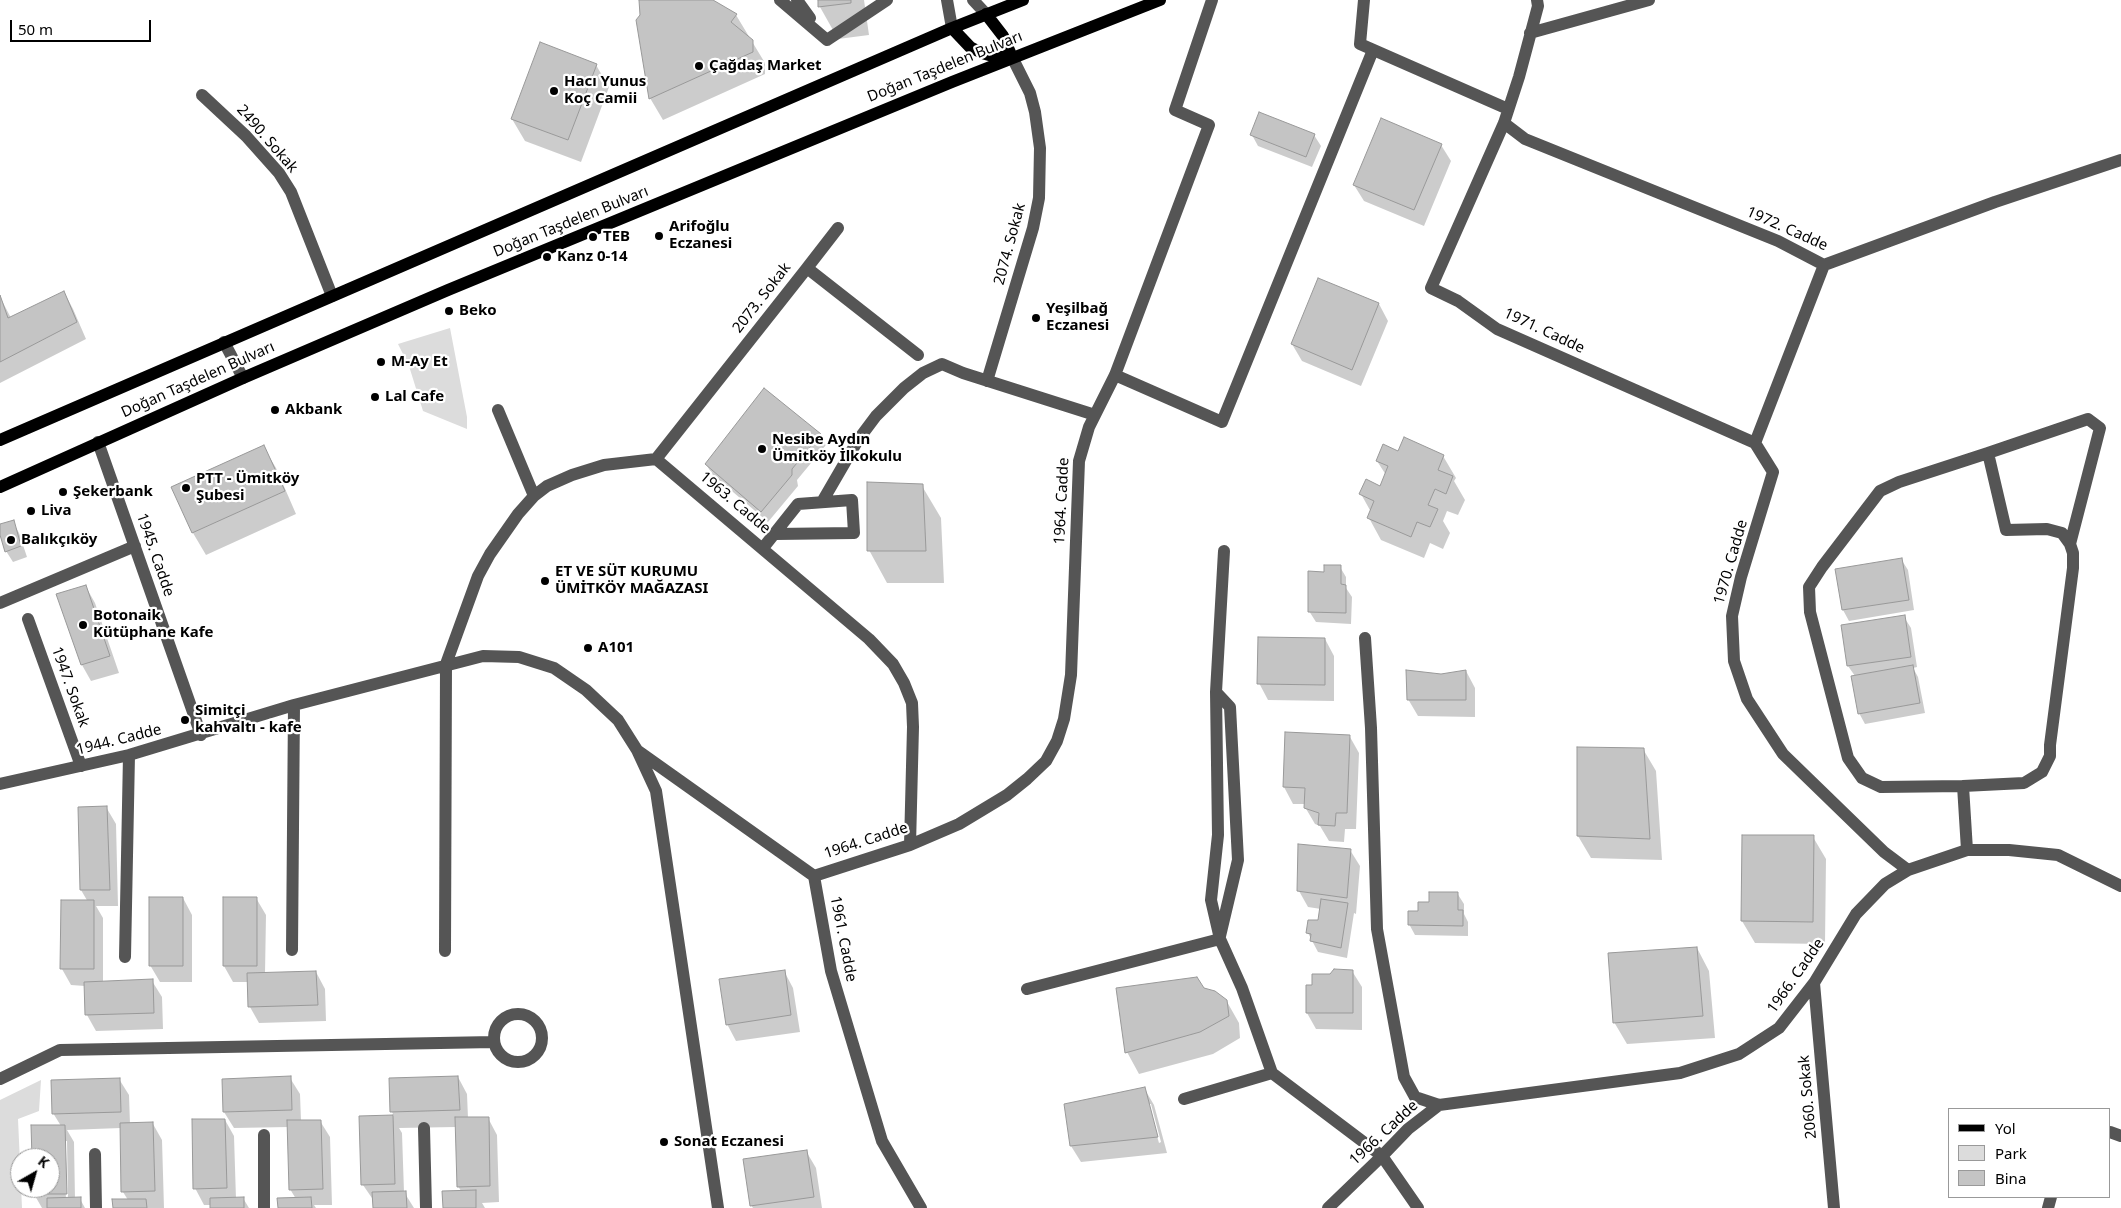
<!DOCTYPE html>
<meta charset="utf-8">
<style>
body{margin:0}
#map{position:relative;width:2121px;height:1208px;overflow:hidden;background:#fff;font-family:"Noto Sans",sans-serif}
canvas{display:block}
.legend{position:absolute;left:1948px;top:1108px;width:162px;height:90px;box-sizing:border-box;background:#fff;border:1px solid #999;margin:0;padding:6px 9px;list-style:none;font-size:15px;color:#000}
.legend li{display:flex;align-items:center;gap:10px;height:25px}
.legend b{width:25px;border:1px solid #999}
.north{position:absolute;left:10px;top:1148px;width:50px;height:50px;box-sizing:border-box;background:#fff;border:1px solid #999;border-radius:50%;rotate:38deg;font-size:14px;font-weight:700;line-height:20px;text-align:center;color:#000}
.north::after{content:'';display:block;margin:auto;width:18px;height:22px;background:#000;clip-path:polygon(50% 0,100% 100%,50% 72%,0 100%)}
.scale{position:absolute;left:10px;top:20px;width:141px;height:22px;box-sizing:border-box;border:2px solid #000;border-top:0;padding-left:6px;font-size:15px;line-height:18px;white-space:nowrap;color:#000;-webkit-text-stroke:4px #fff;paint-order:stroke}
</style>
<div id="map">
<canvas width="2121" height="1208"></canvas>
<ul class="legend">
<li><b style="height:6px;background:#000"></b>Yol</li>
<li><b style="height:14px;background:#dcdcdc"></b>Park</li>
<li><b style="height:14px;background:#c4c4c4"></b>Bina</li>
</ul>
<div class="north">K</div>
<div class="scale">50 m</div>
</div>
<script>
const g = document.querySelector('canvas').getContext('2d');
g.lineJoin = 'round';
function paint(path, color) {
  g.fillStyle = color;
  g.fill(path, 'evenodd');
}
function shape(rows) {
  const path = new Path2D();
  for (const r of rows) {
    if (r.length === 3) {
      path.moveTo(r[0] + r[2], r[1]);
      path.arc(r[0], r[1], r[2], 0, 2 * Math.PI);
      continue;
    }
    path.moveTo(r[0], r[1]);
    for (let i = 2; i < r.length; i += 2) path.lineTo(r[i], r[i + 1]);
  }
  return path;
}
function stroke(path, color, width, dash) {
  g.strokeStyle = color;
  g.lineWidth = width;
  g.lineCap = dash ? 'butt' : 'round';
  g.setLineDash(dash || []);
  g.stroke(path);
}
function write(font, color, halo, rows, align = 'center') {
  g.font = font + ' "Noto Sans",sans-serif';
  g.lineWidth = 4.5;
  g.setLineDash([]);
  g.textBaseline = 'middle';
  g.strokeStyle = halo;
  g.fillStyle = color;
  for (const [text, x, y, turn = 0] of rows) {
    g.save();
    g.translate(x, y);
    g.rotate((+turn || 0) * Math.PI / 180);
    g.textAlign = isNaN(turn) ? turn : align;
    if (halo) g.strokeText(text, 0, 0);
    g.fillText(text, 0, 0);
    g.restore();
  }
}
const green = shape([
 [450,328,467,417,467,429,423,411,409,366,398,344],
 [41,1080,39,1111,18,1119,22,1208,0,1208,0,1100]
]);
const shadow = shape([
 [640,0,711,0,736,15,765,63,765,74,663,120,650,98],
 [819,0,864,0,869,35,838,39,820,7],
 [596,65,609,87,581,162,525,141,512,119],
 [1252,135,1314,135,1321,146,1312,167,1258,146],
 [1441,145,1451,161,1424,226,1364,201,1354,185],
 [1319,279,1379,304,1388,321,1361,386,1302,361,1292,344],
 [64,292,73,309,86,339,0,383,0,297,11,318],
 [820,434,826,445,797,480,798,486,768,522,712,474,706,464],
 [263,446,276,468,296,514,206,555,193,533,172,487],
 [1399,452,1443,456,1456,478,1454,481,1465,500,1458,515,1447,511,1443,521,1450,533,1443,549,1430,543,1424,558,1381,540,1369,518,1371,512,1361,494,1380,487,1386,475,1377,461],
 [922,486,941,518,944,583,887,583,869,550],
 [13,522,19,533,27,557,13,562,6,551,0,525],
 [1901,559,1908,570,1914,610,1849,621,1843,610,1836,570],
 [1340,567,1346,577,1346,588,1352,597,1351,624,1316,622,1309,611,1326,573],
 [86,587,95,603,119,673,91,681,82,665,58,595],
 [1904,617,1911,628,1917,667,1913,668,1918,677,1925,713,1865,724,1859,713,1855,676,1848,666],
 [1325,639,1334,656,1334,701,1268,700,1259,683],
 [1466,671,1475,688,1475,717,1418,716,1408,699,1441,675],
 [1350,737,1359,753,1356,829,1345,829,1344,842,1329,841,1320,826,1315,824,1305,807,1306,804,1293,804,1284,787],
 [1643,749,1656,771,1662,860,1591,858,1578,836],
 [106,807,116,824,118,906,96,906,103,918,103,982,152,981,162,997,163,1029,96,1031,87,1015,85,986,71,985,62,969,88,902,81,890],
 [1743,836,1813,837,1826,859,1825,944,1755,943,1742,921],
 [1350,850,1360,866,1356,914,1354,913,1347,958,1318,952,1308,933,1319,921,1321,909,1308,907,1299,891],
 [1457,893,1464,904,1464,914,1468,922,1468,936,1415,935,1409,924,1419,912,1430,903],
 [183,898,192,915,192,982,160,982,150,965],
 [256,898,266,915,265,974,316,972,325,989,326,1021,259,1023,250,1007,249,982,233,982,224,966],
 [1697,948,1709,971,1715,1038,1627,1044,1614,1022],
 [784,971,793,988,800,1032,736,1041,727,1024],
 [1352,971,1362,987,1362,1030,1316,1029,1307,1013,1313,986,1331,975],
 [1203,989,1226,1000,1239,1023,1240,1038,1213,1054,1139,1074,1127,1052],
 [458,1077,467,1094,468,1118,488,1118,497,1135,499,1202,482,1203,485,1208,444,1208,461,1191,458,1186,456,1127,399,1128,402,1133,404,1192,414,1208,374,1208,374,1201,363,1185,361,1117,394,1116,392,1112],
 [290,1078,300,1094,301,1121,320,1121,330,1137,332,1205,314,1205,316,1208,279,1208,296,1199,290,1189,289,1127,234,1128,224,1112],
 [119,1079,129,1095,130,1124,153,1124,162,1140,164,1208,114,1208,128,1200,123,1192,121,1128,67,1130,74,1142,75,1199,80,1199,85,1208,42,1208,34,1194,34,1188,50,1188,50,1158,33,1158,61,1126,53,1113],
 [64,1141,67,1141,68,1200,66,1200],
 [1144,1088,1154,1105,1167,1153,1081,1162,1071,1146],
 [1148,1104,1151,1104,1161,1142,1159,1143],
 [225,1120,234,1136,236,1199,243,1198,249,1208,211,1208,211,1205,204,1205,195,1188],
 [806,1151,816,1168,822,1208,753,1208,751,1205]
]);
const building = shape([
 [639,0,713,0,737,14,731,22,753,40,753,52,649,99,636,20,640,15,639,0],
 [818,0,851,0,851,3,818,7,818,0],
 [540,42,597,64,568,140,511,119,540,42],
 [1259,112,1315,134,1306,157,1250,135,1259,112],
 [1381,118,1442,144,1414,210,1353,185,1381,118],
 [1318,278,1379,303,1352,370,1291,344,1318,278],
 [64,291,77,322,0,362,0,295,8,318,64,291],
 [764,388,821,434,792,469,792,475,761,512,705,464,764,388],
 [1404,437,1444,455,1438,470,1453,476,1446,494,1435,489,1428,505,1438,509,1430,527,1417,522,1411,537,1367,518,1374,501,1359,494,1366,479,1380,486,1388,466,1376,461,1383,444,1398,451,1404,437],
 [264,445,285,491,192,533,171,487,264,445],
 [867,482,923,484,926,551,867,551,867,482],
 [14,520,21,546,5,552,0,535,0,524,14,520],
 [1902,558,1909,600,1842,610,1835,569,1902,558],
 [1324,565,1341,565,1341,584,1346,585,1346,613,1308,612,1308,571,1324,572,1324,565],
 [86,585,110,656,81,665,56,594,86,585],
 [1905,615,1911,657,1847,666,1841,625,1905,615],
 [1258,637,1325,638,1325,685,1257,684,1258,637],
 [1913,665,1920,703,1858,714,1851,676,1913,665],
 [1406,670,1441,674,1466,670,1466,700,1407,700,1406,670],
 [1285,732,1350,735,1347,813,1336,813,1335,826,1318,825,1319,813,1304,808,1305,788,1283,787,1285,732],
 [1577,747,1644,748,1650,839,1577,836,1577,747],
 [107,806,110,890,80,890,78,807,107,806],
 [1742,835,1814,835,1813,922,1741,921,1742,835],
 [1298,844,1351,849,1347,898,1297,891,1298,844],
 [1429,892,1458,892,1458,910,1463,910,1463,926,1408,925,1408,911,1418,911,1418,902,1429,902,1429,892],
 [149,897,183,897,183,966,149,966,149,897],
 [223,897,257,897,257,966,223,966,223,897],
 [1321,899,1348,903,1341,948,1310,941,1311,934,1306,933,1308,920,1318,920,1321,899],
 [61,900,94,900,94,969,60,969,61,900],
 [1697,947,1703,1016,1613,1023,1608,953,1697,947],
 [1334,969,1353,970,1353,1013,1306,1013,1306,985,1312,985,1312,974,1330,974,1334,969],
 [785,970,791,1015,726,1025,719,979,785,970],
 [316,971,318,1005,248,1007,247,973,316,971],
 [1197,977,1204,988,1215,991,1227,1000,1229,1016,1200,1032,1125,1053,1116,988,1197,977],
 [153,979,154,1013,85,1015,84,982,153,979],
 [291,1076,292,1110,223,1112,222,1079,291,1076],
 [458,1076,460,1110,390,1112,389,1078,458,1076],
 [120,1078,121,1112,52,1114,51,1080,120,1078],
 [1145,1087,1158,1137,1070,1146,1064,1104,1145,1087],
 [393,1115,395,1184,361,1185,359,1116,393,1115],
 [455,1117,489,1117,490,1186,457,1187,455,1117],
 [192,1119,225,1119,227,1188,193,1189,192,1119],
 [287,1120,321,1120,323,1189,289,1190,287,1120],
 [153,1122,155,1191,121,1192,120,1123,153,1122],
 [31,1125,65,1125,67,1194,33,1194,33,1188,50,1188,50,1158,32,1158,31,1125],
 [807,1150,814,1197,750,1206,743,1159,807,1150],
 [476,1190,476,1208,443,1208,442,1191,476,1190],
 [406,1191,407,1208,373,1208,372,1192,406,1191],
 [81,1197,81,1208,47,1208,47,1198,81,1197],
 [244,1197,244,1208,210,1208,210,1198,244,1197],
 [311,1197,312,1208,278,1208,277,1198,311,1197],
 [112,1199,146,1199,147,1208,113,1208,112,1199]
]);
const minor = shape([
 [780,0,827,40],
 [797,0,810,18],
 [947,0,952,28],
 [973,0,986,14],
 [1364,0,1360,44,1508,109],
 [1537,0,1538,6,1519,77,1504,123,1431,288,1458,301,1497,329,1755,443,1824,265],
 [1530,33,1649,0],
 [827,40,887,0],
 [202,95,246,136,279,173,291,192,332,296],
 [1504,123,1525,139,1778,241,1824,265,1995,202,2121,160],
 [807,268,838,228],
 [224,342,243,378],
 [1115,375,1222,422,1373,50],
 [987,381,1033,228,1039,198,1040,148,1035,112,1030,93,1012,57],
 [498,410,534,496],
 [98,442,201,735],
 [1755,443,1773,472,1741,577,1732,616,1734,661,1747,699,1783,754,1884,852,1908,870],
 [1988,453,2006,530,2047,529,2062,533,2070,544,2073,553,2073,568,2050,745,2050,756,2042,772,2024,783,1963,786,1881,787,1862,778,1848,758,1810,612,1809,587,1822,567,1880,491,1899,482,1988,453],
 [1988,453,2088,419,2100,428,2070,544],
 [656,459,807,268,918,355],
 [822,502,858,440,876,416,904,388,923,373,942,364,963,373,1095,415],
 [763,548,798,504,852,500,854,533,775,534],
 [1224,551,1216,692,1218,835,1211,900,1220,939,1242,988,1272,1073,1382,1156,1418,1208],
 [0,603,135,546],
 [28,619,81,766],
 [1365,638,1371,728,1377,929,1404,1077,1415,1097,1439,1105],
 [1216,692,1230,707,1238,860,1220,936],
 [638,751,814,876,831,971,882,1141,921,1208],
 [0,784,129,755,294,705,483,656,519,657,554,668,586,690,618,720,637,750,656,791,718,1208],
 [1963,786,1967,850],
 [814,876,910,845,959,824,1007,795,1027,779,1046,761,1057,741,1064,719,1071,675,1079,461,1089,427,1115,375,1209,125,1175,110,1212,0],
 [292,950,294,705],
 [445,951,446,664,478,576,490,554,518,514,534,496,547,486,572,475,604,465,656,459,869,639,893,664,904,683,912,703,913,727,910,845],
 [125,957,129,755],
 [1814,983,1834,1208],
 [1027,989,1220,939],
 [518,1038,24],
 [0,1079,60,1050,494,1042],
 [1184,1099,1272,1073],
 [424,1128,426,1208],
 [2110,1132,2121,1136],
 [264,1135,264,1208],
 [95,1154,96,1208],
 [1328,1208,1382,1156,1408,1129,1439,1105,1680,1073,1739,1054,1779,1028,1814,983,1856,914,1885,884,1908,870,1967,850,2009,850,2058,855,2121,886],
 [2048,1208,2051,1197]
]);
const major = shape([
 [986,14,1003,36,1012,57],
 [952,28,970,47,982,53,996,57,1007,57],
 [0,440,952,28,1023,0],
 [0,487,243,378,448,290,952,82,1160,0]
]);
const markers = [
 [699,66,5,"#000"],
 [554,91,5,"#000"],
 [659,236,5,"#000"],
 [593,237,5,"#000"],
 [547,257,5,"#000"],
 [449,311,5,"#000"],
 [1036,318,5,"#000"],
 [381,362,5,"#000"],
 [375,397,5,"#000"],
 [275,410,5,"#000"],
 [762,449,5,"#000"],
 [186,488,5,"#000"],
 [63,492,5,"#000"],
 [31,511,5,"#000"],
 [11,540,5,"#000"],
 [545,581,5,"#000"],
 [83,625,5,"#000"],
 [588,648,5,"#000"],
 [185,720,5,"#000"],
 [664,1142,5,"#000"]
];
const poiNames = [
 ["Çağdaş Market",709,66],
 ["Hacı Yunus",564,82],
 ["Koç Camii",564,99],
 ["Arifoğlu",669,227],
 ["Eczanesi",669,244],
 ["TEB",603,237],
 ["Kanz 0-14",557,257],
 ["Yeşilbağ",1046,309],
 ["Eczanesi",1046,326],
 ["Beko",459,311],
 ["M-Ay Et",391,362],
 ["Lal Cafe",385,397],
 ["Akbank",285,410],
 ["Nesibe Aydın",772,440],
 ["Ümitköy İlkokulu",772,457],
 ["PTT - Ümitköy",196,479],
 ["Şubesi",196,496],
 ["Şekerbank",73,492],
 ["Liva",41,511],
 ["Balıkçıköy",21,540],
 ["ET VE SÜT KURUMU",555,572],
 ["ÜMİTKÖY MAĞAZASI",555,589],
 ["Botonaik",93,616],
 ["Kütüphane Kafe",93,633],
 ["A101",598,648],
 ["Simitçi",195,711],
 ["kahvaltı - kafe",195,728],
 ["Sonat Eczanesi",674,1142]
];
const streetNames = [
 ["Doğan Taşdelen Bulvarı",945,67,-22],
 ["2490. Sokak",267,139,49],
 ["Doğan Taşdelen Bulvarı",571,222,-22],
 ["1972. Cadde",1787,229,24],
 ["2074. Sokak",1010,244,-75],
 ["2073. Sokak",762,298,-52],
 ["1971. Cadde",1544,331,25],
 ["Doğan Taşdelen Bulvarı",198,380,-24],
 ["1964. Cadde",1062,501,-87],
 ["1963. Cadde",735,503,40],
 ["1945. Cadde",155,555,71],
 ["1970. Cadde",1731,562,-74],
 ["1947. Sokak",70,687,70],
 ["1944. Cadde",119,740,-14],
 ["1964. Cadde",866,841,-18],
 ["1961. Cadde",843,939,79],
 ["1966. Cadde",1796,976,-55],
 ["2060. Sokak",1808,1097,-95],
 ["1966. Cadde",1384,1133,-43]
];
paint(green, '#dcdcdc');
paint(shadow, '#0003');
paint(building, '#c4c4c4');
stroke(building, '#999', 1);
stroke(minor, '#555', 12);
stroke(major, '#000', 12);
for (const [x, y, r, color] of markers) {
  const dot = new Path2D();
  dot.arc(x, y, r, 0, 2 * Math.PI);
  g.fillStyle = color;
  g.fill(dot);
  stroke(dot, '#fff', 2);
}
write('bold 15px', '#000', '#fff', poiNames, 'left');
write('15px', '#000', '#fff', streetNames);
</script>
